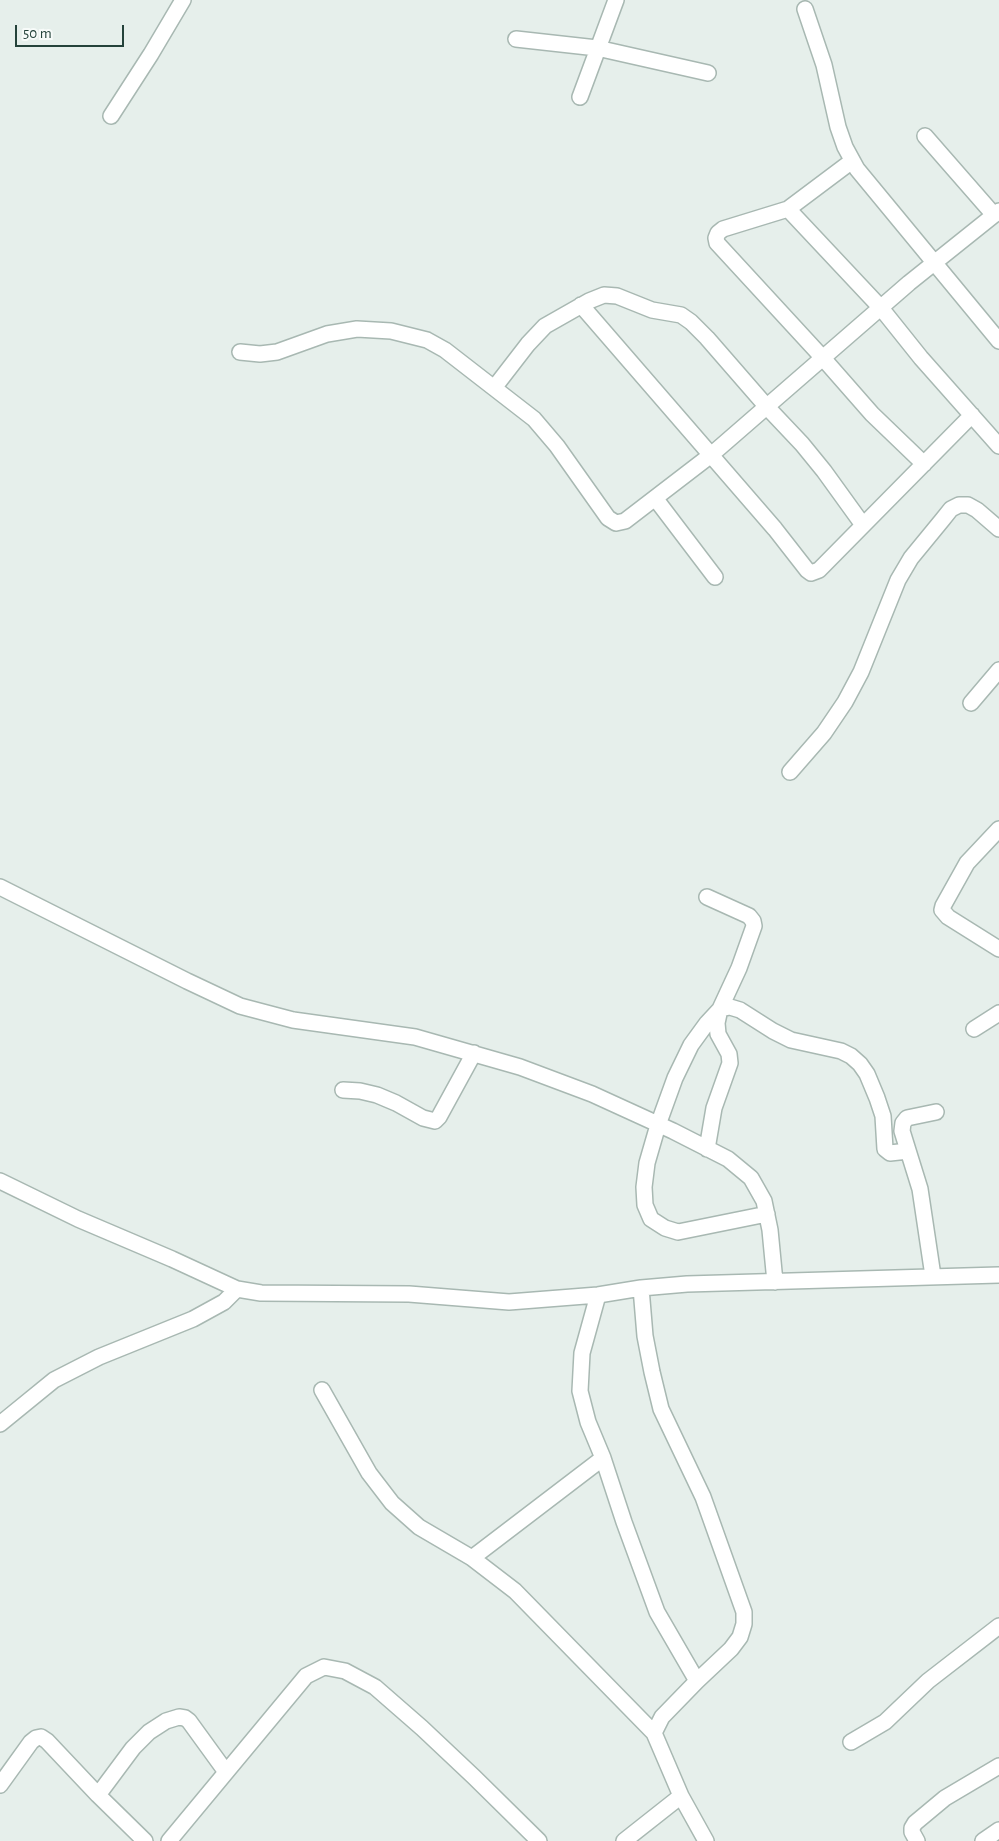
<!DOCTYPE html>
<style>
body{margin:0}
#map{position:relative;width:999px;height:1841px;overflow:hidden;background:#e6efeb;font-family:"Alegreya Sans",sans-serif}
canvas{display:block}
.scale{position:absolute;left:15px;top:25px;width:109px;height:22px;box-sizing:border-box;border:2px solid #24423a;border-top:0;padding-left:6px;font-size:15px;line-height:18px;white-space:nowrap;color:#24423a;-webkit-text-stroke:4px #f7fbf9;paint-order:stroke}
</style>
<div id="map">
<canvas width="999" height="1841"></canvas>
<div class="scale">50 m</div>
</div>
<script>
const g = document.querySelector('canvas').getContext('2d');
g.lineJoin = 'round';
function shape(rows) {
  const path = new Path2D();
  for (const r of rows) {
    path.moveTo(r[0], r[1]);
    for (let i = 2; i < r.length; i += 2) path.lineTo(r[i], r[i + 1]);
  }
  return path;
}
function stroke(path, color, width, dash) {
  g.strokeStyle = color;
  g.lineWidth = width;
  g.lineCap = dash ? 'butt' : 'round';
  g.setLineDash(dash || []);
  g.stroke(path);
}
const minor = shape([
 [805,9,824,65,838,127,845,147,857,169,999,341],
 [516,39,597,48,708,73],
 [580,97,616,0],
 [111,116,151,54,183,0],
 [925,136,994,215],
 [852,161,788,209,723,229,718,233,716,238,717,243,822,357,872,414,924,464],
 [788,209,881,308,921,358,999,446],
 [581,305,775,529,807,570,811,573,819,570,972,415],
 [240,352,260,354,277,352,327,334,357,329,391,331,427,340,445,350,534,419,557,446,608,518,616,523,625,521,711,455,909,283,999,211],
 [494,388,528,344,545,326,589,301,604,295,617,296,652,310,681,315,691,322,707,338,767,407,802,444,824,471,863,525],
 [655,498,715,577],
 [971,703,999,670],
 [790,772,824,733,845,702,861,672,898,580,911,558,943,519,951,509,959,505,968,505,977,510,999,529],
 [999,829,967,863,943,906,942,910,948,917,999,949],
 [0,887,187,981,240,1006,293,1020,415,1037,520,1067,592,1094,673,1131,728,1159,751,1178,764,1201,770,1230,775,1282],
 [707,897,749,916,753,921,754,926,739,968,720,1009,717,1023,718,1034,729,1054,730,1063,714,1108,707,1149],
 [974,1029,999,1013],
 [343,1090,360,1091,377,1095,396,1103,423,1118,435,1121,439,1117,474,1053],
 [0,1181,78,1219,172,1259,237,1289,261,1293,409,1294,509,1302,598,1295,641,1288,687,1284,999,1275],
 [767,1214,678,1232,665,1228,651,1219,645,1205,644,1187,647,1163,658,1125,675,1078,691,1045,707,1023,720,1009,730,1007,740,1010,773,1031,791,1040,841,1051,851,1056,860,1064,867,1074,877,1098,883,1116,885,1149,890,1153,908,1151],
 [933,1276,920,1189,902,1131,903,1123,907,1118,936,1112],
 [641,1288,645,1336,652,1372,661,1409,703,1497,744,1612,744,1624,740,1637,731,1649,697,1681,662,1717,654,1733,681,1796,706,1841],
 [598,1295,582,1353,580,1391,588,1422,603,1458,624,1522,657,1612,697,1681],
 [322,1390,369,1473,392,1503,419,1527,472,1558,515,1591,654,1733],
 [0,1424,54,1380,99,1357,193,1319,224,1302,237,1289],
 [472,1558,603,1458],
 [851,1742,885,1722,928,1681,999,1626],
 [0,1785,31,1742,36,1738,41,1737,47,1741,98,1795,145,1841],
 [98,1795,133,1748,149,1732,166,1721,179,1717,185,1718,189,1721,226,1772],
 [169,1841,306,1676,324,1667,345,1671,375,1687,422,1728,474,1777,539,1841],
 [624,1841,681,1796],
 [917,1841,912,1832,912,1828,915,1823,945,1798,999,1766],
 [983,1841,999,1830]
]);
stroke(minor, '#a8b8b2', 18);
stroke(minor, '#fff', 15);
</script>
